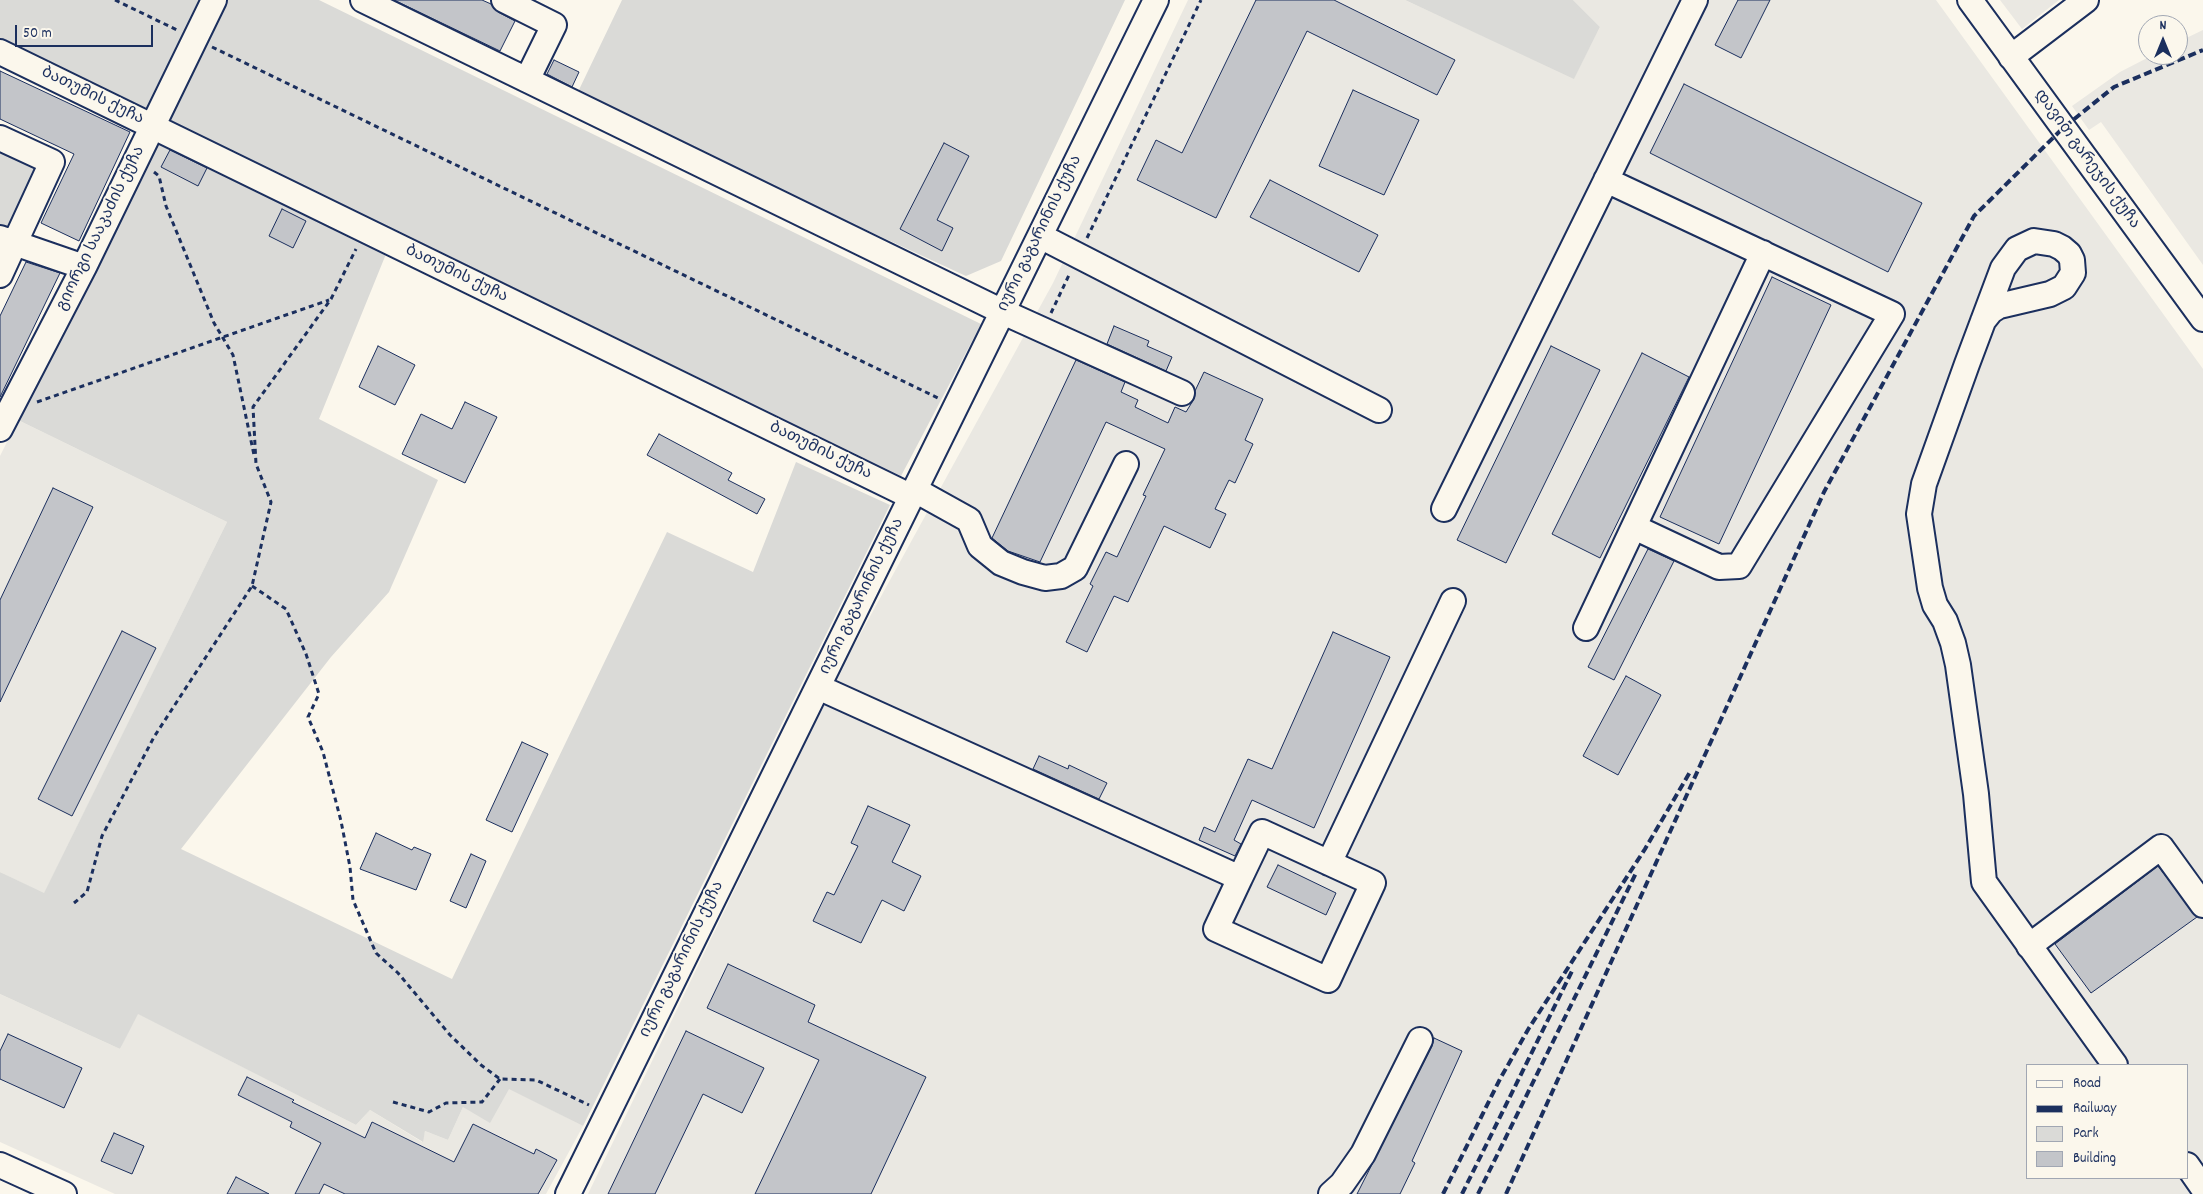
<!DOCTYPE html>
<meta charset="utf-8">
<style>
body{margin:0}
#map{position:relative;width:2203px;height:1194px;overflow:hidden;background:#fbf7ec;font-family:Dekko,sans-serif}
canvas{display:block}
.legend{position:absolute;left:2026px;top:1064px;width:162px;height:115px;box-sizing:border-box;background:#fbf7ec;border:1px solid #a1a7b3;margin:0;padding:6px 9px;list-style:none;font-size:15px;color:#1b2f5e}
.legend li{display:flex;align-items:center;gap:10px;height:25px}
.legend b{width:25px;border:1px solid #a1a7b3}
.north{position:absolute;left:2138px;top:15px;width:50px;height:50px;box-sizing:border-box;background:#fbf7ec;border:1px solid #a1a7b3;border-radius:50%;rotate:0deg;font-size:14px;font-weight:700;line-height:20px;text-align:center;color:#1b2f5e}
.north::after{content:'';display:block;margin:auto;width:18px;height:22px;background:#1b2f5e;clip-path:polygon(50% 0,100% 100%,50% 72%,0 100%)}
.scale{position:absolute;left:15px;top:25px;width:138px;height:22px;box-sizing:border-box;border:2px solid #1b2f5e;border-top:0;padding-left:6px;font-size:15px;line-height:18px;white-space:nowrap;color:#1b2f5e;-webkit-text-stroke:4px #fbf7ec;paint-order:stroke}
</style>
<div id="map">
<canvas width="2203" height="1194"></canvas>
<ul class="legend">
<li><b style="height:6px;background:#fbf7ec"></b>Road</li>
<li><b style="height:6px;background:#1b2f5e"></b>Railway</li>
<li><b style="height:14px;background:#dadad7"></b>Park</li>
<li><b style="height:14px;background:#c3c5c9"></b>Building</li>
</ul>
<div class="north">N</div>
<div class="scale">50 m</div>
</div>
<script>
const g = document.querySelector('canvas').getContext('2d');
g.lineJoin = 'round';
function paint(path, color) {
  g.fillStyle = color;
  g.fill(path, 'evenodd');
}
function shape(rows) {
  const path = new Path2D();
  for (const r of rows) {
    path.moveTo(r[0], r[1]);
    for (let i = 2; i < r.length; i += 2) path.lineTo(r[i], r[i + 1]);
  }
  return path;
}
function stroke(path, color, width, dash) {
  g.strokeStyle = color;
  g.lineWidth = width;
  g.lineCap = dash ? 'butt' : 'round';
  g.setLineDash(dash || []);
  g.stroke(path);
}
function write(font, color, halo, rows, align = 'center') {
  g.font = font + ' Dekko,"Noto Sans Georgian",sans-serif';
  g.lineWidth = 4;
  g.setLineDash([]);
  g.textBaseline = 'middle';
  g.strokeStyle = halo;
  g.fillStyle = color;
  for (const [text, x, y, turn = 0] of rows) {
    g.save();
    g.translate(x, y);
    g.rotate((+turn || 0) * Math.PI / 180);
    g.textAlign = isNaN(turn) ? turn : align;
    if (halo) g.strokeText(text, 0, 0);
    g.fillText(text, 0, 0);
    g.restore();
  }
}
const built = shape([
 [1188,0,1405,0,1574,78,1600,27,1573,0,1936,0,2203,369,2203,1194,588,1194,839,673,1053,283],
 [2027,1065,2187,1065,2187,1178,2027,1178],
 [2000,0,2059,0,2022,29],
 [2203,30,2203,265,2101,122,2089,130,2072,106,2120,72,2153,55,2178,55,2178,42],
 [18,420,227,522,44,894,0,872,0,456],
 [0,994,120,1049,137,1013,356,1125,370,1110,422,1142,425,1131,448,1140,463,1107,509,1088,583,1126,546,1194,115,1194,0,1142]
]);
const green = shape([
 [0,0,319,0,981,324,901,476,0,38],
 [622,0,1125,0,1001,261,966,276,576,96],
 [1405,0,1573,0,1600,27,1574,79],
 [161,140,386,254,319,419,438,480,389,592,331,657,181,849,452,979,667,532,753,572,796,462,890,505,583,1126,509,1089,490,1123,463,1107,448,1140,425,1131,423,1142,370,1110,356,1125,138,1014,120,1049,0,994,0,872,44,893,227,522,18,420],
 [0,147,41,166,9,232,0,228]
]);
const building = shape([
 [394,0,482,0,491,4,498,12,515,21,500,51,394,0],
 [1256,0,1334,0,1455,60,1437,95,1307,31,1216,218,1137,180,1156,140,1182,153,1256,0],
 [1738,0,1770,0,1741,58,1715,45,1738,0],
 [554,60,579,72,572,87,547,74,554,60],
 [0,71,130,132,79,241,41,223,74,154,0,119,0,71],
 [1684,84,1922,203,1888,272,1650,153,1684,84],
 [1353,90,1419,120,1384,195,1319,166,1353,90],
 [944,143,969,156,937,220,953,228,942,251,900,229,944,143],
 [170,150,207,168,198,186,161,167,170,150],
 [1270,180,1378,235,1359,272,1250,217,1270,180],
 [282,209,306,221,293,248,269,236,282,209],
 [26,262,60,273,0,397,0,316,26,262],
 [1772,277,1831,305,1719,544,1660,517,1772,277],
 [1114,326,1149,341,1147,346,1172,357,1166,371,1107,344,1114,326],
 [378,346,415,365,395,405,359,387,378,346],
 [1551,346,1600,370,1506,563,1457,540,1551,346],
 [1642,353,1689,377,1600,558,1552,534,1642,353],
 [1076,360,1125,382,1121,392,1138,400,1135,407,1168,423,1175,407,1186,412,1194,399,1195,391,1204,372,1263,399,1245,440,1253,444,1235,483,1229,480,1215,509,1226,514,1210,548,1164,526,1128,602,1114,596,1087,652,1066,642,1093,586,1090,584,1106,552,1117,557,1146,496,1143,495,1165,449,1106,422,1040,562,1008,551,992,538,1076,360],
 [465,402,497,417,465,483,402,454,421,414,452,429,465,402],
 [659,434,732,473,728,480,765,499,757,514,647,455,659,434],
 [53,488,93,507,0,702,0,600,53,488],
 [1648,549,1674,561,1614,680,1588,667,1648,549],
 [122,631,156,648,72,816,38,799,122,631],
 [1333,632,1390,657,1314,828,1252,800,1234,840,1241,844,1235,856,1199,840,1204,827,1215,832,1248,759,1272,769,1333,632],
 [1626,676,1661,695,1618,775,1583,756,1626,676],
 [522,742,548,754,512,832,486,820,522,742],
 [1039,756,1068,769,1069,765,1107,783,1099,799,1033,769,1039,756],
 [868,806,910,825,892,862,921,876,904,911,882,900,861,943,813,921,827,892,834,895,858,846,851,843,868,806],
 [376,833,412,850,414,847,431,854,416,890,360,869,376,833],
 [471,854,486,861,466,908,450,901,471,854],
 [1278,865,1336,893,1326,915,1267,887,1278,865],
 [2158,866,2197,917,2091,993,2055,944,2158,866],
 [728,964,815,1005,808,1022,926,1077,871,1194,755,1194,819,1060,707,1008,728,964],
 [686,1031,764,1068,742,1113,703,1094,655,1194,608,1194,686,1031],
 [8,1034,82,1068,64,1108,0,1079,0,1051,8,1034],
 [1434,1038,1462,1051,1412,1161,1415,1163,1400,1194,1357,1194,1432,1046,1434,1038],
 [247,1077,294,1100,292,1102,365,1138,372,1122,454,1162,473,1124,534,1154,536,1149,557,1160,538,1194,345,1194,324,1184,319,1194,295,1194,321,1143,290,1127,292,1122,238,1095,247,1077],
 [114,1133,144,1146,132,1174,101,1161,114,1133],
 [236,1177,269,1194,227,1194,236,1177]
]);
const path = shape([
 [115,0,177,30],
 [212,47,938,398],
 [154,172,159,176,166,206,214,323,233,355,254,455],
 [1087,238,1201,0],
 [1051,313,1070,273],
 [37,402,329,300],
 [252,586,286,609,306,654,319,694,308,717,323,752,341,821,350,867,353,900,376,953,398,973,450,1035,481,1065,500,1079,536,1080,589,1105],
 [74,903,87,892,102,836,154,737,252,586,271,502,256,464,253,407,331,299,356,249],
 [393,1102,429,1112,446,1103,482,1102,500,1079]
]);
const minor = shape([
 [363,0,1003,312,1182,393],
 [504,0,554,25,527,80],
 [1970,0,2203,319],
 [0,52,912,497],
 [2011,57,2086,0],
 [0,138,52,162,0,275],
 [1606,180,1892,314,1739,566,1719,567,1634,527],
 [1040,236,1379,410],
 [0,238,84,267],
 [1983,321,1991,311,1999,306,2050,294,2064,287,2073,273,2072,260,2069,254,2062,248,2054,244,2034,241,2017,249,2003,268,1967,364,1924,484,1919,514,1930,588,1935,605,1945,621,1953,643,1958,665,1976,794,1984,882,2115,1065],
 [0,429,84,267,214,0],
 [915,490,969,520,980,546,1001,563,1023,572,1045,578,1061,576,1075,568,1126,464],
 [1444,509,1695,0],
 [1586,628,1763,253],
 [818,687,1240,878,1262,832,1373,883,1328,980,1216,929,1240,878],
 [1329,863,1453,601],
 [2029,946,2161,847,2203,905],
 [0,1165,64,1194],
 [2187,1165,2203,1188],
 [568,1194,1156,0],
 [1331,1194,1342,1184,1363,1154,1420,1040]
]);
const rail = shape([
 [1443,1194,1500,1079,1529,1028,1645,849,1690,772],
 [1462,1194,1573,969],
 [1478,1194,1636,873],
 [1506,1194,1824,492,1974,216,2063,128,2114,87,2203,50]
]);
const streetNames = [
 ["ბათუმის ქუჩა",92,97,26],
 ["დავით გარეჯის ქუჩა",2086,160,54],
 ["გიორგი სააკაძის ქუჩა",102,229,-64],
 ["იური გაგარინის ქუჩა",1041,234,-64],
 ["ბათუმის ქუჩა",456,275,26],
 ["ბათუმის ქუჩა",820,452,26],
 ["იური გაგარინის ქუჩა",863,597,-64],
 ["იური გაგარინის ქუჩა",683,960,-64]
];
paint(built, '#eae8e2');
paint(green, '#dadad7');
paint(building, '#c3c5c9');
stroke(building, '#1b2f5e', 1);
stroke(minor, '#1b2f5e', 28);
stroke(path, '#1b2f5e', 3, [5, 4]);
stroke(minor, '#fbf7ec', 24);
stroke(rail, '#1b2f5e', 4, [8, 4]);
write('16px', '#1b2f5e', '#fbf7ec', streetNames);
</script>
